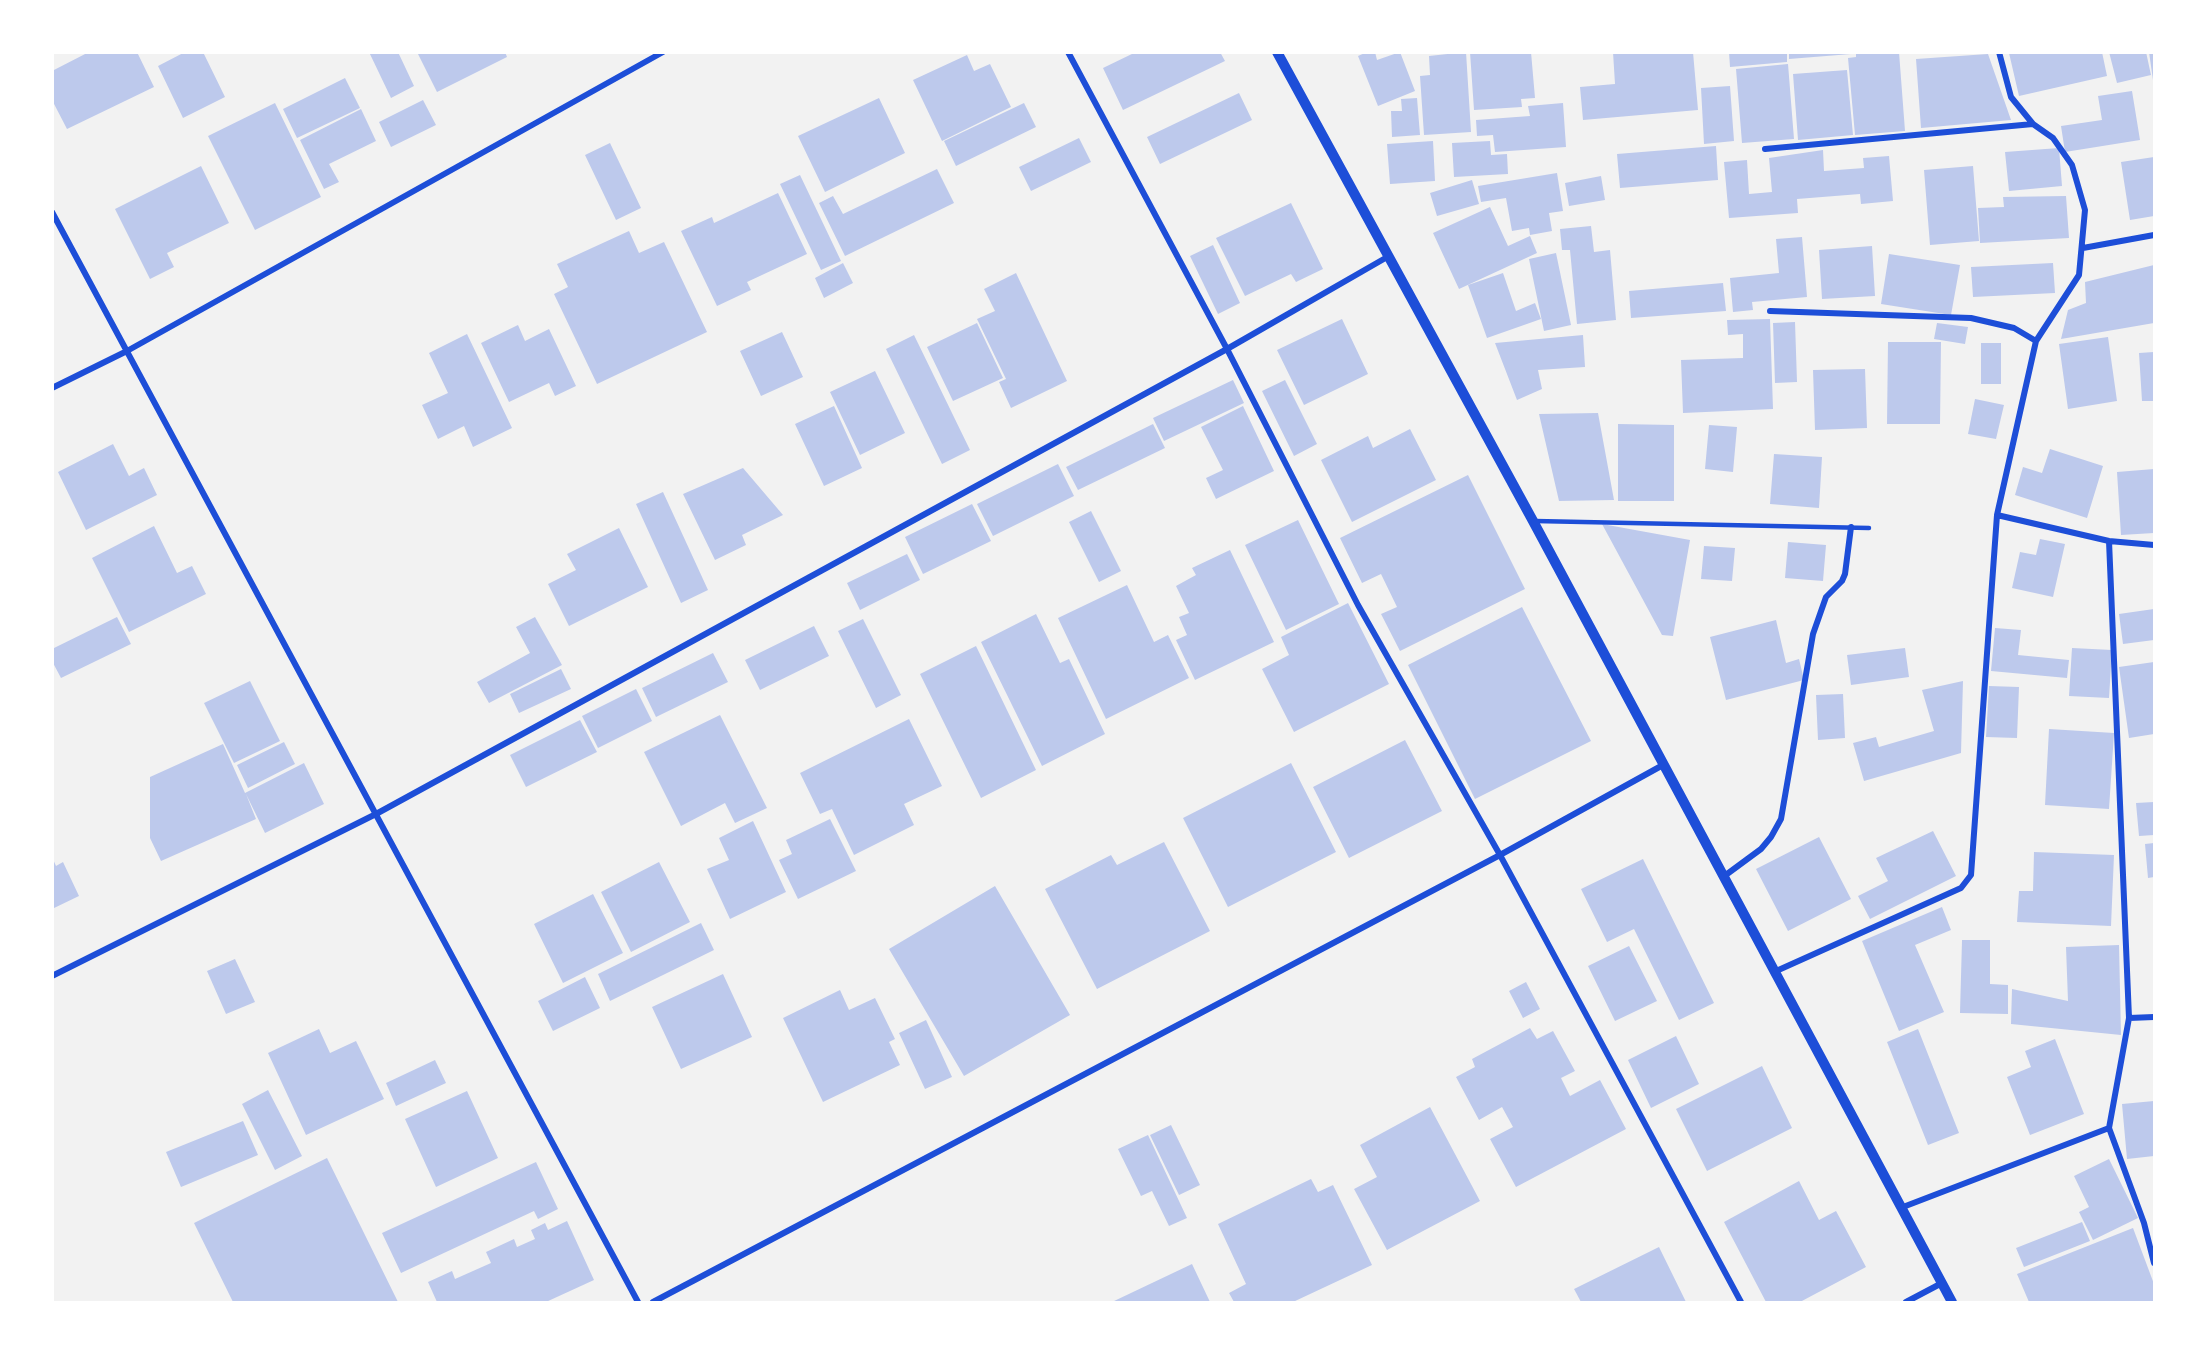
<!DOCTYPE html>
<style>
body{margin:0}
#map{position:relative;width:2207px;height:1355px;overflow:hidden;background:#f2f2f2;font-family:Roboto,sans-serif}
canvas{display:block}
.frame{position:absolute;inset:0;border:54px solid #fff;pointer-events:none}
</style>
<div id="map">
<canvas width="2207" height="1355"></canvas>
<div class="frame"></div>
</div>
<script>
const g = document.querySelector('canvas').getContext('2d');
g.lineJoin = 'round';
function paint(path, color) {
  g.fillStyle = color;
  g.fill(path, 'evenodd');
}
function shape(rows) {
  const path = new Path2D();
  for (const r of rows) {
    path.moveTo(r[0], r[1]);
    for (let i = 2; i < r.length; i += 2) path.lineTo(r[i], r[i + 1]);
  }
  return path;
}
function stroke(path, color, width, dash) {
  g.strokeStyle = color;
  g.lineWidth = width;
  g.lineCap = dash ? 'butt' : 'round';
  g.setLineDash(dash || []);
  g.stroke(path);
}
const building = shape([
 [89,52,137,52,154,87,67,129,52,100,52,71],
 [185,52,203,52,225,97,183,118,158,66],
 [369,52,398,52,414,86,391,98],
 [417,52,505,52,507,57,437,92],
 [1136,52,1220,52,1225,61,1123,110,1103,68],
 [1367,52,1375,52,1377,60,1400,52,1415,91,1378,106,1358,56],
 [1466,52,1471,132,1424,135,1420,76,1430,75,1429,56],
 [1470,52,1531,52,1535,98,1521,99,1522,107,1474,110],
 [1613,52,1693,52,1698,110,1583,120,1580,87,1615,84],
 [1729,52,1787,52,1787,62,1730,67],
 [1789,52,1851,52,1851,54,1789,59],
 [1856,52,1899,52,1905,131,1855,135,1848,58,1856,57],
 [2109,52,2146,52,2151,75,2117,83],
 [2149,52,2154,52,2154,80,2153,80],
 [2038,53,2102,52,2107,76,2019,96,2009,53],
 [1988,54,2011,120,1921,128,1916,59],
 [967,55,974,71,990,64,1011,107,942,141,913,80],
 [1788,64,1794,139,1742,143,1736,69],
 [1847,70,1853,135,1798,140,1793,74],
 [345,78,360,108,297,138,283,109],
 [1730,86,1734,141,1704,144,1701,88],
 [2132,91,2140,140,2065,152,2061,126,2102,120,2098,96],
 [1239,93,1252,120,1160,164,1147,137],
 [879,98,905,153,825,192,798,136],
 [1417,98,1420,135,1392,137,1391,111,1402,111,1401,99],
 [423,100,436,125,391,147,379,122],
 [275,103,321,197,255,230,208,136],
 [1024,103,1036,127,956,166,944,141],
 [1563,103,1566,147,1495,152,1493,135,1477,136,1476,120,1530,116,1528,106],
 [361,109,376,141,329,164,339,182,324,189,300,140],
 [1079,138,1091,162,1031,191,1019,167],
 [1433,141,1435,181,1390,184,1387,144],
 [1490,141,1491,155,1507,154,1508,174,1454,177,1452,143],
 [610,143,641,208,616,220,585,155],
 [1716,146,1718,180,1620,188,1617,154],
 [2059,148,2062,186,2009,191,2005,152],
 [1823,150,1824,171,1864,168,1863,158,1889,156,1893,201,1861,204,1860,194,1797,199,1798,213,1729,218,1724,162,1747,160,1749,194,1772,192,1769,158],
 [2154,157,2154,216,2130,220,2121,162],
 [201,166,229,223,167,253,174,267,150,279,115,209],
 [1973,166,1979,241,1930,245,1924,170],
 [937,169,954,203,845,256,819,203,833,196,843,214],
 [1557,173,1563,211,1549,213,1552,231,1530,235,1529,228,1512,231,1506,198,1481,202,1478,186],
 [800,175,841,261,821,270,780,184],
 [1601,176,1605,200,1569,206,1565,183],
 [1472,180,1479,204,1437,216,1430,193],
 [778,193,807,254,747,282,751,290,717,306,681,231,712,217,714,223],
 [2066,196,2069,238,1980,243,1978,208,2004,207,2003,197],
 [1291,203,1323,269,1296,282,1291,274,1245,296,1216,238],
 [1490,207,1508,246,1530,236,1537,253,1459,289,1433,233],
 [1591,226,1594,252,1610,250,1616,320,1577,324,1570,250,1562,250,1560,229],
 [629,231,639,253,664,242,707,332,597,384,554,294,568,287,557,264],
 [1802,237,1807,297,1752,302,1753,310,1733,312,1730,278,1779,273,1776,239],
 [1213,245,1240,303,1218,314,1190,256],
 [1872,246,1875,296,1822,299,1819,250],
 [1556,253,1571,325,1544,331,1529,259],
 [1889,254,1960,265,1951,315,1881,304],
 [843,263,853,283,824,298,815,278],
 [2053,263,2055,293,1973,297,1971,267],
 [2154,265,2154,323,2061,339,2068,310,2086,303,2085,282],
 [1016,273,1067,381,1011,408,999,382,1006,379,977,319,995,311,984,289],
 [1503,273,1516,311,1535,303,1541,319,1487,338,1468,285],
 [1723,283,1726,311,1631,318,1629,291],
 [1342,319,1368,374,1304,405,1277,350],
 [1770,319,1773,409,1683,413,1681,360,1743,358,1743,334,1728,335,1727,320],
 [1795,322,1797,382,1775,383,1773,323],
 [977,323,1003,378,953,401,927,347],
 [1937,323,1968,327,1965,344,1934,339],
 [518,325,525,341,549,329,576,386,555,396,549,383,509,402,481,343],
 [782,332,803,377,761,396,740,351],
 [467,334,512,428,473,447,464,426,438,439,422,405,448,393,429,353],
 [914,335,970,450,942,464,886,349],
 [1583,335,1585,367,1538,370,1542,389,1517,400,1495,343],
 [2108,337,2117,401,2068,409,2059,344],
 [1888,342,1941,342,1940,424,1887,424],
 [1981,343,2001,343,2001,384,1981,384],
 [2154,352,2154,401,2142,401,2139,353],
 [1865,369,1867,428,1815,430,1813,370],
 [875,371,905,433,860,455,830,392],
 [1233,380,1244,403,1164,441,1153,418],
 [1285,380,1317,444,1294,456,1262,391],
 [1975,399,2004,405,1996,439,1968,434],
 [834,406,862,468,824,486,795,424],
 [1243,406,1274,471,1216,499,1206,478,1223,470,1201,427],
 [1598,413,1614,500,1559,501,1539,414],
 [1153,424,1165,448,1078,490,1066,467],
 [1618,424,1674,425,1674,501,1618,501],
 [1709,425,1737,427,1733,472,1705,469],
 [1410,429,1436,480,1352,522,1321,460,1368,436,1373,448],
 [113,444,129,476,144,468,157,495,86,530,58,472],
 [2050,449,2103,466,2087,518,2015,495,2023,467,2042,473],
 [1774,454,1822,457,1819,508,1770,504],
 [1058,464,1074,496,993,536,977,504],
 [743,468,783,515,742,535,746,545,715,560,683,494],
 [2154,469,2154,533,2121,535,2117,472],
 [1468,475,1525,589,1400,651,1381,614,1397,607,1381,574,1362,583,1340,538],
 [663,492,708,590,681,603,636,504],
 [972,504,991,541,923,574,905,537],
 [1091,511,1121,571,1099,582,1069,522],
 [1298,520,1339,604,1286,630,1245,545],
 [1602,524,1690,540,1673,636,1662,635],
 [154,526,177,573,192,566,206,594,129,632,92,558],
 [619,528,648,587,569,626,548,584,576,570,567,554],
 [2040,539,2065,544,2053,597,2012,588,2020,552,2036,555],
 [1788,542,1826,545,1823,581,1785,578],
 [1704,546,1735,548,1732,581,1701,579],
 [1230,550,1274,642,1195,680,1176,640,1187,635,1179,617,1189,613,1176,586,1196,575,1192,568],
 [907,554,920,580,860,610,847,583],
 [1127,585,1154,642,1168,635,1189,678,1106,719,1058,618],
 [1348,603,1389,684,1294,732,1262,669,1289,655,1281,637],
 [1522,607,1591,741,1475,799,1408,665],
 [2154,609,2154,640,2123,644,2119,614],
 [1036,614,1060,663,1069,659,1105,734,1042,766,981,642],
 [117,617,131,644,61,678,52,661,52,649],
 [535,617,562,665,489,703,477,682,530,653,516,627],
 [863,619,901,695,876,708,838,631],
 [1776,620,1786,663,1799,659,1804,680,1726,700,1710,637],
 [814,626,829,656,760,690,745,660],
 [1995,628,2021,630,2018,655,2069,660,2067,678,1991,671],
 [976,646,1036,770,981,798,920,674],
 [1905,648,1909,677,1851,685,1847,655],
 [2072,648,2112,650,2109,698,2069,696],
 [713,653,728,682,656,717,642,688],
 [2154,662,2154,734,2129,738,2119,667],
 [561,669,571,689,519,713,510,694],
 [250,681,280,741,234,763,204,703],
 [1963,681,1961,753,1864,781,1853,743,1876,737,1879,747,1934,731,1922,690],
 [1989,686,2019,687,2017,738,1986,737],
 [636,689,652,721,598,748,582,716],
 [1843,694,1845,738,1818,740,1816,695],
 [720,715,767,808,735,823,725,803,681,826,644,752],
 [909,719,942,786,904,804,914,825,854,855,832,809,820,814,800,773],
 [580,720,597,752,526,787,510,755],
 [2049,729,2114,733,2109,809,2045,805],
 [1405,740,1442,811,1349,858,1313,787],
 [284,742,295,764,248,788,237,765],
 [223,744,245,793,304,763,324,804,265,833,246,794,256,819,161,861,150,838,150,777],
 [1291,763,1336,852,1228,907,1183,818],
 [2154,802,2154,835,2139,836,2136,803],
 [830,819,856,871,798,899,779,860,792,854,786,840],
 [753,821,786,892,730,919,707,869,729,860,719,838],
 [1933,831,1956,876,1870,919,1858,896,1888,881,1876,858],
 [1819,837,1851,899,1788,931,1756,869],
 [1164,842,1210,931,1097,989,1045,889,1111,855,1117,865],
 [2154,843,2154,877,2148,878,2145,844],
 [2034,852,2114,855,2111,926,2017,922,2019,891,2033,891],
 [52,857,56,866,63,862,79,896,52,909],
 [1643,859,1714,1003,1679,1020,1634,929,1607,942,1581,889],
 [659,862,690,922,631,952,601,892],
 [995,886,1070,1015,964,1076,889,949],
 [593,894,623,953,563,983,534,924],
 [1942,907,1951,930,1915,945,1944,1012,1899,1031,1862,941],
 [701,923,714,950,610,1001,598,974],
 [1962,940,1990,940,1990,984,2008,985,2008,1014,1960,1013],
 [2119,945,2121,1035,2011,1024,2012,989,2068,1001,2066,947],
 [1629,946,1657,1001,1615,1021,1588,966],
 [235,959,255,1002,226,1014,207,971],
 [723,974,752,1037,681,1069,652,1007],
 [585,977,600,1008,553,1031,538,1001],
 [1526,982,1540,1009,1523,1018,1509,991],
 [840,990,849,1010,875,998,895,1039,889,1042,900,1065,823,1102,783,1018],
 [926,1020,952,1077,925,1089,899,1033],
 [1530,1028,1537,1039,1553,1031,1575,1071,1561,1078,1570,1096,1600,1080,1626,1129,1516,1187,1490,1139,1513,1127,1502,1107,1479,1120,1456,1077,1475,1067,1472,1059],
 [319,1029,330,1053,356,1041,384,1099,306,1135,268,1053],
 [1918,1029,1959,1133,1928,1145,1887,1042],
 [1676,1036,1699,1084,1651,1108,1628,1060],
 [2055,1039,2084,1114,2030,1135,2007,1077,2031,1067,2025,1051],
 [435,1060,446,1083,396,1106,386,1083],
 [1762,1066,1792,1128,1707,1171,1676,1109],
 [268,1090,302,1156,275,1170,242,1104],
 [467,1091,498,1158,436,1187,405,1119],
 [2154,1101,2154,1156,2127,1159,2122,1104],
 [1430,1107,1480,1201,1387,1250,1354,1189,1377,1177,1360,1145],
 [243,1121,258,1155,181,1187,166,1152],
 [1171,1125,1200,1185,1179,1195,1150,1135],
 [1148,1135,1187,1218,1169,1226,1152,1191,1141,1196,1118,1149],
 [327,1158,398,1302,233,1302,194,1223],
 [2109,1159,2138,1218,2093,1240,2079,1212,2089,1207,2074,1176],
 [536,1162,558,1209,538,1219,534,1211,401,1273,382,1233],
 [1311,1179,1318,1192,1333,1185,1372,1265,1293,1302,1234,1302,1229,1293,1246,1284,1218,1224],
 [1799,1181,1819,1220,1836,1211,1866,1267,1800,1302,1766,1302,1724,1222],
 [567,1221,594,1280,546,1302,437,1302,428,1282,452,1271,455,1279,491,1263,486,1252,514,1239,517,1247,535,1239,531,1230,545,1223,548,1230],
 [2082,1222,2090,1241,2024,1267,2016,1248],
 [2133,1228,2154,1284,2154,1302,2029,1302,2017,1274],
 [1659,1247,1686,1302,1581,1302,1574,1289],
 [1192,1264,1210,1302,1112,1302]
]);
const service = shape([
 [1535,521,1869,528]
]);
const minor = shape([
 [1068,52,1227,349,1358,605,1500,855,1741,1302],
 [1765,149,2033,124],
 [52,212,638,1302],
 [2083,248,2154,235],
 [1770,311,1971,318,2014,328,2036,341],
 [52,388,127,351,663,52],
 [1997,515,2109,541,2154,545],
 [2109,541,2129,1018,2109,1128,2144,1223,2154,1263],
 [1723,877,1761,849,1771,837,1781,819,1813,634,1826,597,1842,581,1845,574,1851,527],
 [1774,972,1961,888,1971,875,1997,515,2036,341,2079,275,2085,210,2072,165,2053,138,2033,124,2011,97,1999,52],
 [52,976,376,814,1227,349,1389,256],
 [2129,1018,2154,1017],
 [1903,1207,2109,1128],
 [653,1302,1500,855,1663,765],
 [1906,1302,1942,1283]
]);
const tertiary = shape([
 [1277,52,1533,521,1952,1302]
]);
paint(building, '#bdc9ec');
stroke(service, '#1d4ed8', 4.5);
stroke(minor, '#1d4ed8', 6);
stroke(tertiary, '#1d4ed8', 10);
</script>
